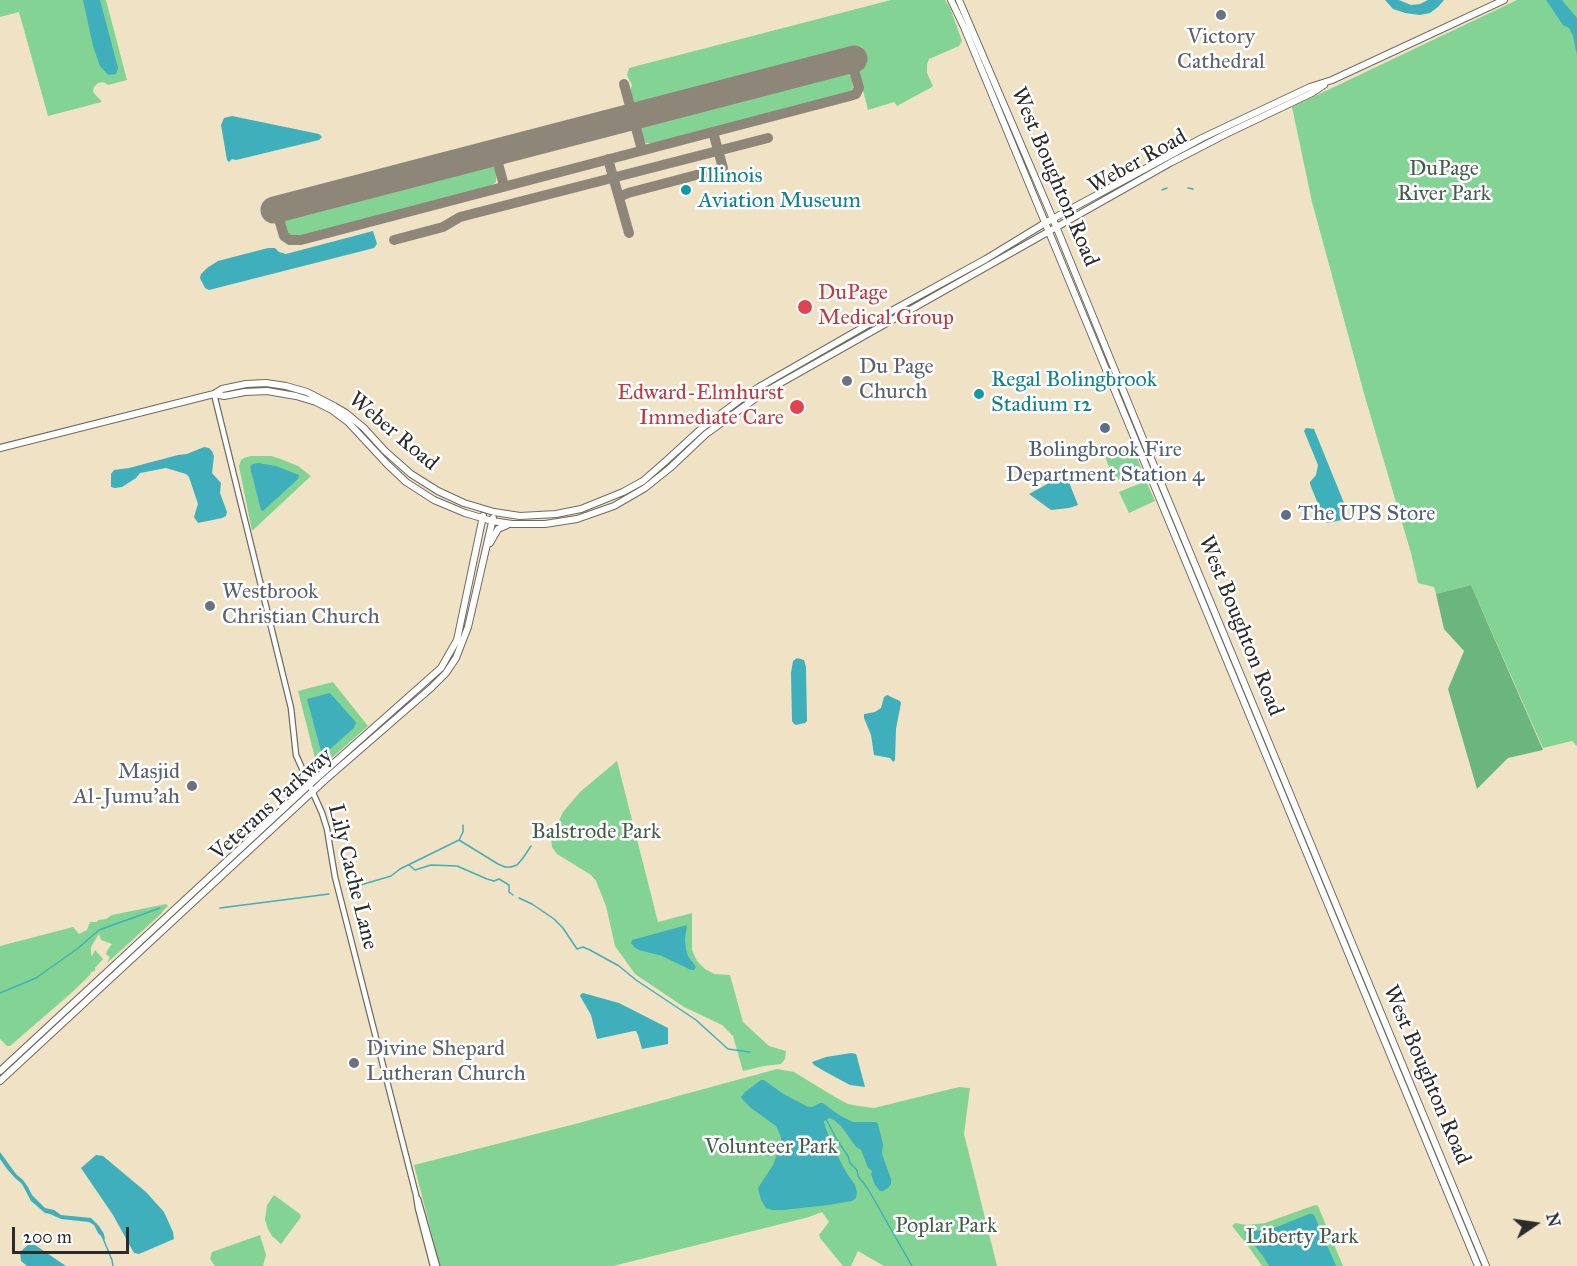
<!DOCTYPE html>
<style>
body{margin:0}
#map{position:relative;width:1577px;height:1266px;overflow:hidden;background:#f0e2c5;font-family:"IM FELL Great Primer",serif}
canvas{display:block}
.north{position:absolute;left:1505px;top:1194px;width:60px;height:60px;-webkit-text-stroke:4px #fff;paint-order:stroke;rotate:77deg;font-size:16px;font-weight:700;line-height:24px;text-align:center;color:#2b2b2b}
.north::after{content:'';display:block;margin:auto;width:21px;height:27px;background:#2b2b2b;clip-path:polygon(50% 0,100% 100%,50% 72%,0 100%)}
.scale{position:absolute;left:12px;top:1227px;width:117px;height:27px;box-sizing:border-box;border:3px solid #2b2b2b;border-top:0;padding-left:8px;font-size:18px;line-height:21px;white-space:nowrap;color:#2b2b2b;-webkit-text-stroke:4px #fff;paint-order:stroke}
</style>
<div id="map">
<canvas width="1577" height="1266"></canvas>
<div class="north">N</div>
<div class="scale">200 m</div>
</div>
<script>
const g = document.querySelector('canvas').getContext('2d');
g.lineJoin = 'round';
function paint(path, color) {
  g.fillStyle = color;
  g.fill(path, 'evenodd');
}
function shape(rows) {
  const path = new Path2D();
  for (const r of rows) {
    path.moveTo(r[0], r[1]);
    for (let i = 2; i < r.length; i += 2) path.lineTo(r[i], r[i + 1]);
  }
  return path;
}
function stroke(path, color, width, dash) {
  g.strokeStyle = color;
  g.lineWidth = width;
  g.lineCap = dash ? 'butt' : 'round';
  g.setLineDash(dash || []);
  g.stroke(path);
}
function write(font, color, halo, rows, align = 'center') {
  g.font = font + ' "IM FELL Great Primer",serif';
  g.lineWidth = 5;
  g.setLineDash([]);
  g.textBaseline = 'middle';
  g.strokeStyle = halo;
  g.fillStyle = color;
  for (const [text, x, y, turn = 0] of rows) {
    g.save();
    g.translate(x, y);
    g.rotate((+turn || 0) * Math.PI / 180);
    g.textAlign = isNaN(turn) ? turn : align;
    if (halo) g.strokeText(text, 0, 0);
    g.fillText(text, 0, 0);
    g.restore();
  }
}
const green = shape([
 [0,0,106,0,127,80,108,85,103,82,98,83,94,87,93,92,102,102,48,116,19,12,0,17],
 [891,0,945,0,950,8,962,41,959,46,929,59,927,65,927,73,933,86,932,87,897,106,894,102,868,110,857,67,867,64,862,47,851,50,851,51,638,107,634,102,630,91,632,85,627,75,629,68],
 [1517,0,1577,0,1577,746,1572,741,1543,748,1471,585,1436,594,1434,587,1418,583,1411,553,1365,397,1312,202,1292,107],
 [847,69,852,78,853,89,845,94,655,143,646,143,641,135,641,122],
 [491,161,496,171,496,182,489,187,339,227,299,237,290,236,284,226,284,215],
 [1132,445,1142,470,1115,481,1105,457],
 [251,456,271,456,281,459,298,466,311,476,252,531,239,466,241,460,244,458],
 [1146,481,1155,501,1129,513,1119,492],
 [333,682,368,726,318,770,298,691],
 [617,761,658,922,692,913,692,950,697,961,705,969,714,974,730,975,743,1022,769,1046,786,1051,785,1059,781,1064,764,1066,743,1071,733,1036,722,1025,684,1007,635,974,615,946,606,906,596,881,591,875,557,854,552,847,551,838,563,812,580,792],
 [166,904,168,906,162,912,162,913,107,963,110,957,106,954,107,951,112,944,101,940,99,934,91,947,91,954,92,956,95,950,103,959,95,968,95,971,91,972,90,975,69,995,10,1046,7,1046,0,1039,0,946,73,927,79,934,87,930,90,922,97,922,98,920,106,919,112,915],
 [777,1069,794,1072,835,1097,848,1104,859,1106,874,1108,959,1087,970,1088,964,1134,997,1266,884,1266,858,1251,851,1266,843,1266,820,1238,819,1235,829,1222,822,1212,809,1217,613,1266,440,1266,414,1165,579,1123],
 [274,1195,300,1214,301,1217,281,1244,272,1236,268,1229,265,1220,267,1205],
 [1315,1205,1318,1206,1343,1266,1262,1266,1248,1246,1232,1226,1235,1223,1247,1225,1265,1223],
 [260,1235,266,1255,263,1266,215,1266,210,1259,212,1252]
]);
const forest = shape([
 [1471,585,1543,750,1508,758,1477,789,1448,689,1464,651,1444,629,1436,594]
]);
const water = shape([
 [83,0,100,0,118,68,116,74,108,75,100,66,93,46],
 [1385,0,1399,0,1411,5,1420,4,1428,0,1444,0,1438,7,1430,13,1420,15,1405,13,1393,9],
 [1546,0,1562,0,1577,18,1577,55,1573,36,1569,28,1563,25],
 [232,116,319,134,322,137,319,140,236,160,232,159,229,162,227,160,221,125,224,118],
 [373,231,377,244,374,248,209,290,205,288,200,278,201,274,207,268,218,261,268,248,275,248,279,252,286,254],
 [1306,428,1314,429,1344,503,1346,514,1345,519,1329,523,1321,521,1320,509,1310,484,1310,482,1316,475,1318,465,1304,431],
 [204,447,209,448,212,451,214,456,212,473,221,483,220,493,227,512,226,516,222,518,198,523,194,517,198,504,189,477,186,474,166,468,140,473,136,478,122,487,115,488,111,487,111,474,114,470,129,468,178,455,187,454],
 [258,463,276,466,299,475,298,479,263,511,261,510,250,467,252,464],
 [1064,475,1067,477,1078,505,1069,508,1051,510,1029,494,1060,477],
 [797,658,804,660,806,667,807,721,805,723,796,725,794,724,792,721,791,673,793,661],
 [330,693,354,720,356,723,354,728,329,750,322,755,307,699],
 [887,695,900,701,901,703,896,729,895,760,893,762,890,758,874,755,871,735,864,718,864,714,875,712,881,708,884,697],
 [687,925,685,940,686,949,688,956,696,967,694,970,691,970,662,956,639,950,634,947,631,943,632,940],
 [583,993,619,1003,668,1028,668,1044,642,1049,638,1035,636,1031,634,1031,597,1039,591,1015,580,996,581,994],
 [851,1053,856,1054,857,1057,865,1087,850,1085,824,1071,814,1065,812,1062,826,1057],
 [761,1080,764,1080,782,1093,808,1107,812,1107,820,1103,823,1103,839,1115,853,1122,876,1122,878,1124,883,1144,882,1154,891,1179,891,1184,888,1188,883,1191,880,1191,875,1185,871,1174,872,1171,868,1168,861,1150,856,1147,841,1126,834,1120,830,1118,824,1121,825,1126,833,1147,846,1172,855,1185,857,1193,856,1198,852,1201,829,1205,783,1210,772,1210,766,1208,761,1200,758,1188,773,1165,781,1144,781,1137,776,1126,751,1108,742,1099,741,1097,745,1092],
 [0,1152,16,1174,23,1180,28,1187,32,1195,45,1208,54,1210,61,1215,91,1218,99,1226,104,1234,105,1240,98,1233,94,1225,89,1222,61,1219,50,1214,45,1213,31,1201,22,1184,15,1178,7,1169,0,1159],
 [96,1155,103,1156,146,1192,164,1212,173,1232,174,1239,139,1254,134,1253,113,1215,81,1168],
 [1309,1214,1313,1214,1315,1217,1336,1266,1269,1266,1263,1256,1246,1235,1245,1232,1247,1231,1269,1230],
 [28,1245,35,1245,66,1266,27,1266,21,1261,20,1252]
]);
const stream = shape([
 [1188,188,1193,189],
 [1162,190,1167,188],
 [459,840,498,864,505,867,511,867,517,865,523,858,531,846],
 [409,865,415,870,431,865,457,866,487,879,494,881,499,879,509,885,509,892,513,895],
 [347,889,391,876,400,869,459,840,463,832,463,825],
 [519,898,532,904,554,919,563,928,577,949,583,947,590,950,619,966,636,980,696,1020,728,1049,750,1052],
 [220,908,329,894],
 [0,993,36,978,77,949,99,930,160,908],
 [826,1119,837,1140,848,1156,850,1163,857,1170,858,1176,868,1189,912,1266],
 [102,1236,112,1260,113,1266]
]);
const taxiway = shape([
 [624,84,642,150],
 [495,152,504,186],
 [608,159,629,233],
 [619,197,628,193,723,168,713,132],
 [276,209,284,236,290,240,301,240,850,96,856,94,859,88,851,59],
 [394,240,443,227,460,217,768,138]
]);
const runway = shape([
 [274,210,854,59]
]);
const minor = shape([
 [214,394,291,708,296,755,322,813,327,829,335,877,416,1195,418,1208,433,1266],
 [418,1199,437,1266]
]);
const major = shape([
 [951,0,964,27,1078,302,1478,1266],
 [959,0,1053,219,1159,478,1486,1266],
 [214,394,224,396,245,392,267,391,296,396,316,402,332,410,348,422,387,464,406,482,434,500,465,513,492,521,512,524,545,524,577,519,614,506,645,488,670,468,706,434,763,393,1170,163,1226,134,1312,93,1324,85],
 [0,448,202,397,214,394,222,389,246,384,266,383,286,386,307,392,334,406,346,413,364,428,385,451,411,474,438,491,464,503,494,512,520,516,556,514,581,509,623,492,643,481,667,460,702,428,745,396,759,387,895,309,986,259,1045,223,1202,138,1310,87,1332,80,1504,0],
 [490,543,498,529,507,525],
 [0,1071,309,785,441,668,457,640,483,516],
 [0,1081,325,780,431,688,446,673,456,658,468,627,493,518]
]);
const markers = [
 [1221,15,6,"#6b7280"],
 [686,190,6,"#0f9aa8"],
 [805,307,8,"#e0444e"],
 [847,381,6,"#6b7280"],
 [979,394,6,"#0f9aa8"],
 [797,407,8,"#e0444e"],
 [1105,428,6,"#5c6f8a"],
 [1286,515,6,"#5c6f8a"],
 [210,606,6,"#6b7280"],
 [192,786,6,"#6b7280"],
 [354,1063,6,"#6b7280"]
];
const worshipNames = [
 ["Victory",1221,38,"center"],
 ["Cathedral",1221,63,"center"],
 ["Du Page",859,368],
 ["Church",859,393],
 ["Westbrook",222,593],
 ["Christian Church",222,618],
 ["Masjid",180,773,"right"],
 ["Al-Jumu'ah",180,798,"right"],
 ["Divine Shepard",366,1050],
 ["Lutheran Church",366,1075]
];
const streetNames = [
 ["Weber Road",1138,162,-29],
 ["West Boughton Road",1054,177,67],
 ["Weber Road",393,432,40],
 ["West Boughton Road",1240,626,68],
 ["Veterans Parkway",272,805,-42],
 ["Lily Cache Lane",352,877,76],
 ["West Boughton Road",1426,1075,67]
];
const parkNames = [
 ["DuPage",1444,170],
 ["River Park",1444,195],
 ["Balstrode Park",596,833],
 ["Volunteer Park",771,1148],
 ["Poplar Park",946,1227],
 ["Liberty Park",1302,1238]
];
const cultureNames = [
 ["Illinois",698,177],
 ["Aviation Museum",698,202],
 ["Regal Bolingbrook",991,381],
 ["Stadium 12",991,406]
];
const healthNames = [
 ["DuPage",818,294],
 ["Medical Group",818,319],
 ["Edward-Elmhurst",784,394,"right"],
 ["Immediate Care",784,419,"right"]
];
const serviceNames = [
 ["Bolingbrook Fire",1105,451],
 ["Department Station 4",1105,476],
 ["The UPS Store",1298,515,"left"]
];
paint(green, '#83d494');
paint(forest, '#6ab67e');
paint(water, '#3fafbb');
stroke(stream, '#3fafbb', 1.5);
stroke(taxiway, '#8e8678', 10);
stroke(runway, '#8e8678', 27);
stroke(minor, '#706b61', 7);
stroke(major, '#706b61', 8);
stroke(minor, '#fff', 4.5);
stroke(major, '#fff', 6);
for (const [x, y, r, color] of markers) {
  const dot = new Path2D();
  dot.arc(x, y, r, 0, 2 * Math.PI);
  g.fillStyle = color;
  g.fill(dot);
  stroke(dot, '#fff', 2);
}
write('22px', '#5b616d', '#fff', worshipNames, 'left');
write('22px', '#2b2b2b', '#fff', streetNames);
write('22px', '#455e4a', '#fff', parkNames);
write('22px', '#0d838f', '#fff', cultureNames, 'left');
write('22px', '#be3a42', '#fff', healthNames, 'left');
write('22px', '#4e5e75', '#fff', serviceNames);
</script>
